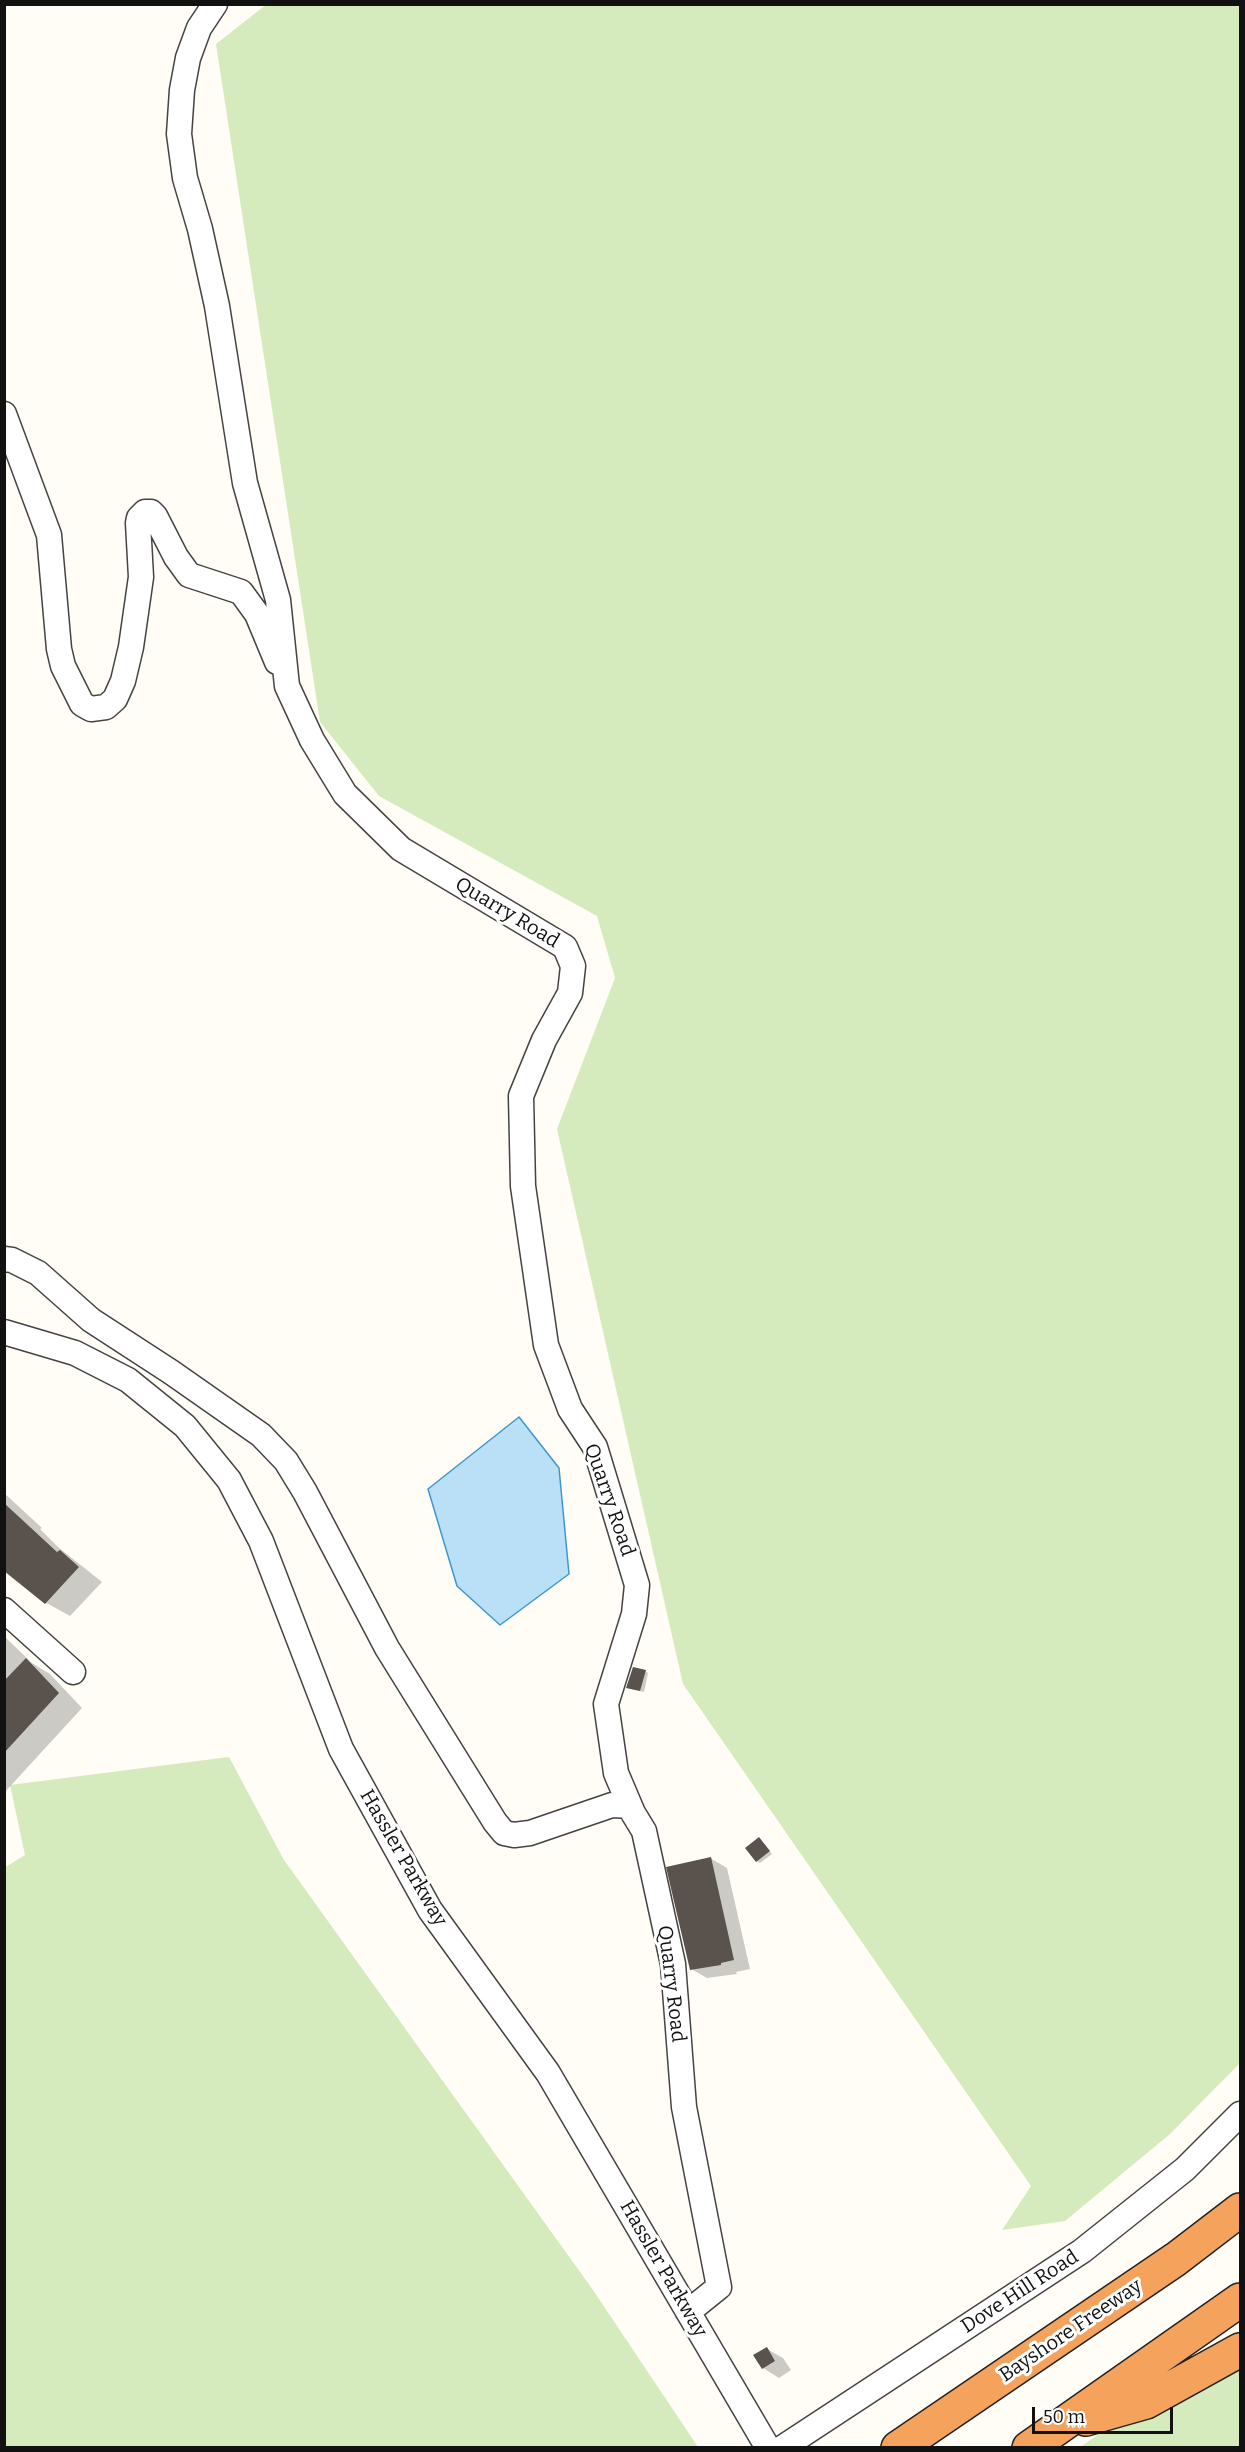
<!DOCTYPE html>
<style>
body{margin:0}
#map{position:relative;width:1245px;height:2452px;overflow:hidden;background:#fffdf5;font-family:Bitter,serif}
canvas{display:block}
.frame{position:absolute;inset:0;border:6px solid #111;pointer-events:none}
.scale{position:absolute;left:1032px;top:2407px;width:141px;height:27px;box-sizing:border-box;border:3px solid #111;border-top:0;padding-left:8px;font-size:18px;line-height:21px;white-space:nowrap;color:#111;-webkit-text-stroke:4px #fff;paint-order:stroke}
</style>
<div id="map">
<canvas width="1245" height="2452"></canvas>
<div class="frame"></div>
<div class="scale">50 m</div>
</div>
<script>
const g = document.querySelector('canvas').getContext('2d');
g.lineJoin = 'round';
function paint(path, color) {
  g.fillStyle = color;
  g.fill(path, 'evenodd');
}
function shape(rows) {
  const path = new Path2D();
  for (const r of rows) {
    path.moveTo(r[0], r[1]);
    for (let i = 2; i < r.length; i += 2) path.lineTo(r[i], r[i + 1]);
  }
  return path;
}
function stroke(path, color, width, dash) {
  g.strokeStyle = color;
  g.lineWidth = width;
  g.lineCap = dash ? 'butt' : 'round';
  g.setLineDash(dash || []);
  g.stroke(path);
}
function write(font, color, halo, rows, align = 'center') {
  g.font = font + ' Bitter,serif';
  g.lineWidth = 6;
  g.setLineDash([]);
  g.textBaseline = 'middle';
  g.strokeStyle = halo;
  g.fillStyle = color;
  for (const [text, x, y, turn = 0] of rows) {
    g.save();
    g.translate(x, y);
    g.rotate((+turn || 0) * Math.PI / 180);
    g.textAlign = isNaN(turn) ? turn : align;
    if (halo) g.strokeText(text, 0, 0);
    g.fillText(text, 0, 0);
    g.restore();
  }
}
const green = shape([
 [267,4,1240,5,1240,2063,1170,2134,1065,2221,1002,2230,1031,2186,683,1684,557,1129,615,978,597,916,379,796,320,722,216,44],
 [229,1757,284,1860,593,2290,698,2447,5,2447,4,1868,25,1855,10,1785],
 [1240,2361,1240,2447,1079,2448,1103,2431]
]);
const water = shape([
 [519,1417,559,1468,569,1574,500,1625,457,1586,428,1489,519,1417]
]);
const shadow = shape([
 [4,1493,42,1528,40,1529,58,1547,102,1582,70,1616,41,1600,4,1569],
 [4,1636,32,1663,50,1674,82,1708,4,1793],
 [645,1671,648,1673,644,1692,631,1689],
 [759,1839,772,1854,760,1863,757,1861],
 [710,1858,727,1868,750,1969,736,1972,737,1974,707,1978,691,1969],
 [767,2349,783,2358,791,2370,779,2378,763,2368]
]);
const building = shape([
 [4,1503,57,1552,60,1550,79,1567,45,1604,4,1571],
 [26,1658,59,1693,4,1753,4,1681],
 [633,1667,646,1670,640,1691,626,1688],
 [759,1837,770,1851,756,1862,745,1848],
 [711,1857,734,1960,721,1963,721,1965,690,1970,666,1867],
 [767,2347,775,2361,762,2369,753,2355]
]);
const minor = shape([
 [215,4,199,28,188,58,182,90,179,134,185,178,200,229,217,306,245,483,278,600,287,686,312,740,345,794,401,849,565,947,573,966,570,993,544,1040,521,1096,523,1186,546,1345,570,1409,595,1447,637,1585,634,1614,606,1704,616,1773,633,1813,644,1831,673,1964,684,2107,719,2287,688,2312],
 [4,414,49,535,59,649,63,666,82,704,91,709,106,707,115,699,123,681,131,647,141,577,138,523,139,518,145,512,151,512,155,516,176,557,189,575,241,592,257,614,277,662],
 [4,1259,12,1260,38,1273,91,1320,171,1372,261,1435,286,1461,305,1492,387,1648,495,1822,504,1833,514,1835,530,1833,612,1805,630,1806],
 [4,1332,75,1353,128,1380,185,1426,229,1480,261,1541,341,1749,430,1910,548,2073,768,2448],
 [4,1610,73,1672],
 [782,2448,1082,2251,1185,2169,1240,2114]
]);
const highway = shape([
 [1086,2419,1146,2402,1240,2350],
 [898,2448,1176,2259,1240,2210],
 [1029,2448,1240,2300]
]);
const streetNames = [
 ["Quarry Road",507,913,31],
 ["Quarry Road",609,1500,71],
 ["Hassler Parkway",403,1858,60],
 ["Quarry Road",671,1984,83],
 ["Hassler Parkway",663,2269,60],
 ["Dove Hill Road",1020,2292,-33],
 ["Bayshore Freeway",1071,2331,-34]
];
paint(green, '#d5ebbd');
paint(water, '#b9e0f7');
stroke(water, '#3f96cf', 1.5);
paint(shadow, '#0003');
paint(building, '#5a524d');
stroke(minor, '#444', 27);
stroke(highway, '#222', 36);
stroke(minor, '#fff', 24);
stroke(highway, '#f5a25d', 33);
write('20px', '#111', '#fff', streetNames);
</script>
